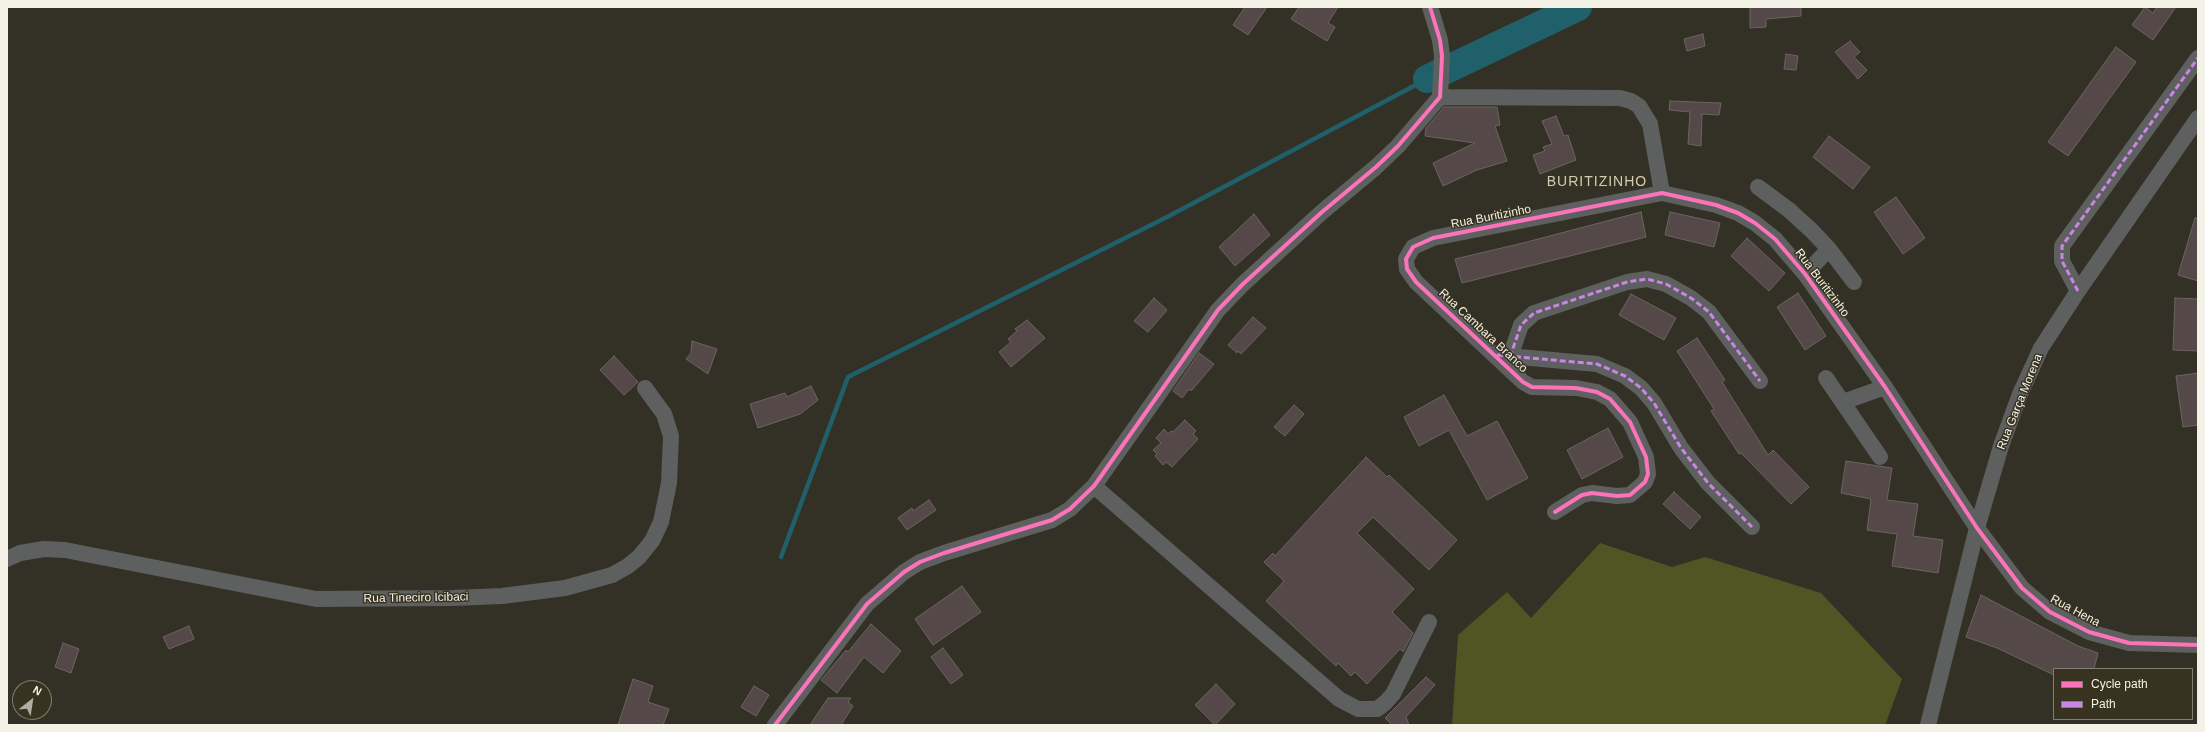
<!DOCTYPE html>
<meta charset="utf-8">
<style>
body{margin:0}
#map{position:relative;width:2205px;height:732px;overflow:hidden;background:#333026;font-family:Arial,sans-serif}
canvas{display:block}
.frame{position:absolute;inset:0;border:8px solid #f4f1e6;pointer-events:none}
.legend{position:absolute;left:2053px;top:668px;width:140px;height:52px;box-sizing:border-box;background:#383321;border:1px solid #837f70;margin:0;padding:5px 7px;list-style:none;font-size:12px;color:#f4f1e6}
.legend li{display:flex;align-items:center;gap:8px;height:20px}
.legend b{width:20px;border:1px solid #837f70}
.north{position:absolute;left:12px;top:680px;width:40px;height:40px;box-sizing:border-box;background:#383321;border:1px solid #837f70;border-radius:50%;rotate:30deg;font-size:11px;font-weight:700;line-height:16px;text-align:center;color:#f4f1e6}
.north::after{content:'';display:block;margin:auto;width:14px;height:18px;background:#b0ada3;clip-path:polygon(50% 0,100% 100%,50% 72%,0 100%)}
</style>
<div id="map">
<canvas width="2205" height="732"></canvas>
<div class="frame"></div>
<ul class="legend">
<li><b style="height:5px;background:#fb73b8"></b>Cycle path</li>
<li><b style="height:5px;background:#c787e3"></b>Path</li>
</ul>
<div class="north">N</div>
</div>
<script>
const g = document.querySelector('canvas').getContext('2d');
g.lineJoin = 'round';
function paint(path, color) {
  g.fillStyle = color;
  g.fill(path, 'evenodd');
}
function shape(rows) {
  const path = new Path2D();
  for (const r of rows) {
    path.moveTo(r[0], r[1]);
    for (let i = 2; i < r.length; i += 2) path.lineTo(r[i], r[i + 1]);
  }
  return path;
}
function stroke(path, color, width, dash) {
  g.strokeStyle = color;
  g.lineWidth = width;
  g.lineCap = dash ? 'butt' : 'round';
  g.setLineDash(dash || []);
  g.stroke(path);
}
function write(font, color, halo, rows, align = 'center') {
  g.font = font + ' Arial,sans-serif';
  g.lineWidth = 3;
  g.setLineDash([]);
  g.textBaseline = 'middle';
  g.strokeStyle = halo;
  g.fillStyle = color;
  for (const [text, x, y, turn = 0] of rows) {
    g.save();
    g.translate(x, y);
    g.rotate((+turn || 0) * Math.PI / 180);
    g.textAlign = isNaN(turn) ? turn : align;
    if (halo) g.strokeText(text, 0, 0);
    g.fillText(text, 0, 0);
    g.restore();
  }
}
const green = shape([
 [1600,543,1672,567,1705,557,1821,593,1902,679,1886,723,1881,725,1452,725,1458,635,1507,592,1531,618]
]);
const stream = shape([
 [781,557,848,377,1169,216,1427,79]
]);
const river = shape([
 [1427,79,1578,7]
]);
const building = shape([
 [1245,7,1267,7,1248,35,1233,25,1245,7],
 [1299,7,1338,7,1328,23,1335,27,1327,41,1291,19,1299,7],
 [1750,7,1801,7,1801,16,1766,19,1766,27,1750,28,1750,7],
 [2145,7,2153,13,2157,7,2176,7,2153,40,2132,25,2145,7],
 [1703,34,1705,46,1687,51,1684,39,1703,34],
 [1850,41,1860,52,1854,57,1867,70,1858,79,1835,52,1850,41],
 [2116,47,2136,62,2068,156,2048,142,2116,47],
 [1786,54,1798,56,1796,70,1784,69,1786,54],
 [1670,101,1721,103,1719,115,1702,114,1701,146,1688,144,1690,112,1669,110,1670,101],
 [1444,107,1497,107,1500,125,1495,126,1507,161,1477,170,1443,186,1433,163,1475,143,1425,136,1426,128,1444,107],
 [1556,116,1564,136,1568,135,1576,160,1540,174,1533,155,1545,151,1543,147,1552,144,1542,121,1556,116],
 [1829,136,1870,167,1853,189,1813,157,1829,136],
 [1896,197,1925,238,1903,254,1874,212,1896,197],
 [1641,212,1646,237,1462,283,1455,259,1523,243,1641,212],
 [1670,212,1720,223,1714,247,1665,235,1670,212],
 [1254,214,1270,235,1235,266,1219,247,1254,214],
 [2195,218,2198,218,2198,281,2178,275,2195,218],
 [1747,238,1785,273,1769,291,1731,256,1747,238],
 [1798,293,1826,336,1805,350,1777,307,1798,293],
 [1631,294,1676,318,1664,340,1619,315,1631,294],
 [1154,298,1167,310,1148,332,1134,321,1154,298],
 [2175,298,2198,299,2198,351,2173,350,2175,298],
 [1253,317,1266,328,1241,354,1238,351,1237,353,1228,345,1253,317],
 [1027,320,1045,338,1011,367,999,352,1011,342,1008,339,1017,331,1015,329,1027,320],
 [1697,338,1725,380,1722,382,1768,455,1773,450,1809,487,1791,504,1741,453,1739,454,1711,411,1714,409,1677,351,1697,338],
 [692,341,717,349,708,374,686,359,691,353,692,341],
 [1199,353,1214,364,1192,390,1188,390,1182,398,1173,391,1199,353],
 [614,356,638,382,624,395,600,370,614,356],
 [2198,373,2198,425,2183,427,2176,376,2198,373],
 [811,386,818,400,800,414,758,428,750,404,785,393,787,397,811,386],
 [1444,395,1467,436,1497,421,1528,478,1487,500,1449,430,1419,446,1404,417,1444,395],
 [1294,405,1304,414,1285,436,1274,427,1294,405],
 [1185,420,1196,431,1193,434,1198,439,1172,467,1166,462,1163,465,1155,456,1157,454,1153,450,1161,443,1156,438,1164,429,1168,434,1171,431,1173,432,1185,420],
 [1608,428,1623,457,1582,479,1567,450,1608,428],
 [1366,457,1387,477,1389,475,1457,540,1429,570,1373,517,1357,533,1414,589,1392,612,1413,633,1403,652,1400,649,1367,684,1355,672,1351,676,1338,663,1336,666,1266,601,1284,581,1264,562,1273,553,1275,556,1366,457],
 [1846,461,1892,468,1887,500,1918,504,1913,536,1943,540,1938,573,1892,566,1897,534,1867,530,1871,499,1841,493,1846,461],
 [1674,492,1701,517,1690,529,1663,504,1674,492],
 [929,500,936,510,907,530,898,518,912,508,913,511,929,500],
 [962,586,981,612,933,645,915,619,962,586],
 [1981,595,2078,646,2098,653,2094,669,2054,669,2054,675,1997,648,1966,637,1981,595],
 [871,624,901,651,883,673,864,657,837,693,821,680,846,650,848,652,871,624],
 [189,626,194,639,169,649,163,637,189,626],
 [63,643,79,649,71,673,55,667,63,643],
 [943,648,963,675,951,684,931,657,943,648],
 [1426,677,1435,685,1406,717,1409,725,1392,725,1385,718,1426,677],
 [633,679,653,686,648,702,669,709,663,725,618,725,633,679],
 [1216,684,1235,704,1215,725,1195,705,1216,684],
 [754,686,769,695,756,716,741,707,754,686],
 [828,698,851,698,848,702,853,706,841,725,810,725,828,698]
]);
const minor = shape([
 [1440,97,1620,98,1631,101,1639,106,1650,124,1662,193],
 [1758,187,1789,210,1812,231,1829,249,1854,282],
 [1805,274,1829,249],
 [2078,291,2062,261,2062,246,2198,58],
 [1497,355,1597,364,1625,376,1641,388,1654,403,1681,448,1708,483,1752,527],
 [1510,357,1521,325,1534,313,1627,282,1647,279,1666,284,1691,298,1709,312,1760,381],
 [1826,378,1880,457],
 [1843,402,1885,387],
 [1094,486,1339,699,1358,709,1377,709,1385,703,1393,694,1429,622],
 [1555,512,1582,495,1592,493,1617,496,1630,495,1645,482,1648,474,1646,457,1630,422,1610,399,1597,392,1576,388,1532,387,1523,382,1416,282,1407,269,1406,259,1413,247,1433,238,1662,193,1716,205,1738,213,1755,223,1775,239,1805,274,1885,387,1977,528,2022,588,2050,612,2089,632,2129,643,2198,645],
 [7,559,20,553,44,549,65,550,316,599,453,598,502,596,565,588,612,575,628,566,639,557,652,541,661,522,669,483,671,436,664,414,645,388],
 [775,725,867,604,904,572,920,562,944,553,1052,520,1070,509,1094,486,1218,310,1243,284,1322,212,1376,167,1398,146,1440,97,1442,56,1440,40,1430,7],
 [1928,725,1977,528,2001,446,2020,394,2041,348,2078,291,2198,118]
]);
const quiet = shape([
 [2078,291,2062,261,2062,246,2198,58],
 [1497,355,1597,364,1625,376,1641,388,1654,403,1681,448,1708,483,1752,527],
 [1510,357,1521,325,1534,313,1627,282,1647,279,1666,284,1691,298,1709,312,1760,381]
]);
const cycleway = shape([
 [1555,512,1582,495,1592,493,1617,496,1630,495,1645,482,1648,474,1646,457,1630,422,1610,399,1597,392,1576,388,1532,387,1523,382,1416,282,1407,269,1406,259,1413,247,1433,238,1662,193,1716,205,1738,213,1755,223,1775,239,1805,274,1885,387,1977,528,2022,588,2050,612,2089,632,2129,643,2198,645],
 [775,725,867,604,904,572,920,562,944,553,1052,520,1070,509,1094,486,1218,310,1243,284,1322,212,1376,167,1398,146,1440,97,1442,56,1440,40,1430,7]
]);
const streetNames = [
 ["Rua Buritizinho",1491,217,-11],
 ["Rua Buritizinho",1822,283,53],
 ["Rua Cambara Branco",1483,331,43],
 ["Rua Garça Morena",2020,402,-68],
 ["Rua Tineciro Icibaci",416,598,-1],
 ["Rua Hena",2075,611,28]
];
const quarterNames = [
 ["BURITIZINHO",1597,182]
];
paint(green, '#4f5523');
stroke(stream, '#1f606a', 4.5);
stroke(river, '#1f606a', 28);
paint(building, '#554849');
stroke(building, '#6b6462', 1);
stroke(minor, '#5e5f5f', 16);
stroke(quiet, '#c787e3', 3, [6, 3]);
stroke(cycleway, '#fb73b8', 4);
write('12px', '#f4f1e6', '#383321', streetNames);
g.letterSpacing = '1px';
write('14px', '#d0cbb5', '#383321', quarterNames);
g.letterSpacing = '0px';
</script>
